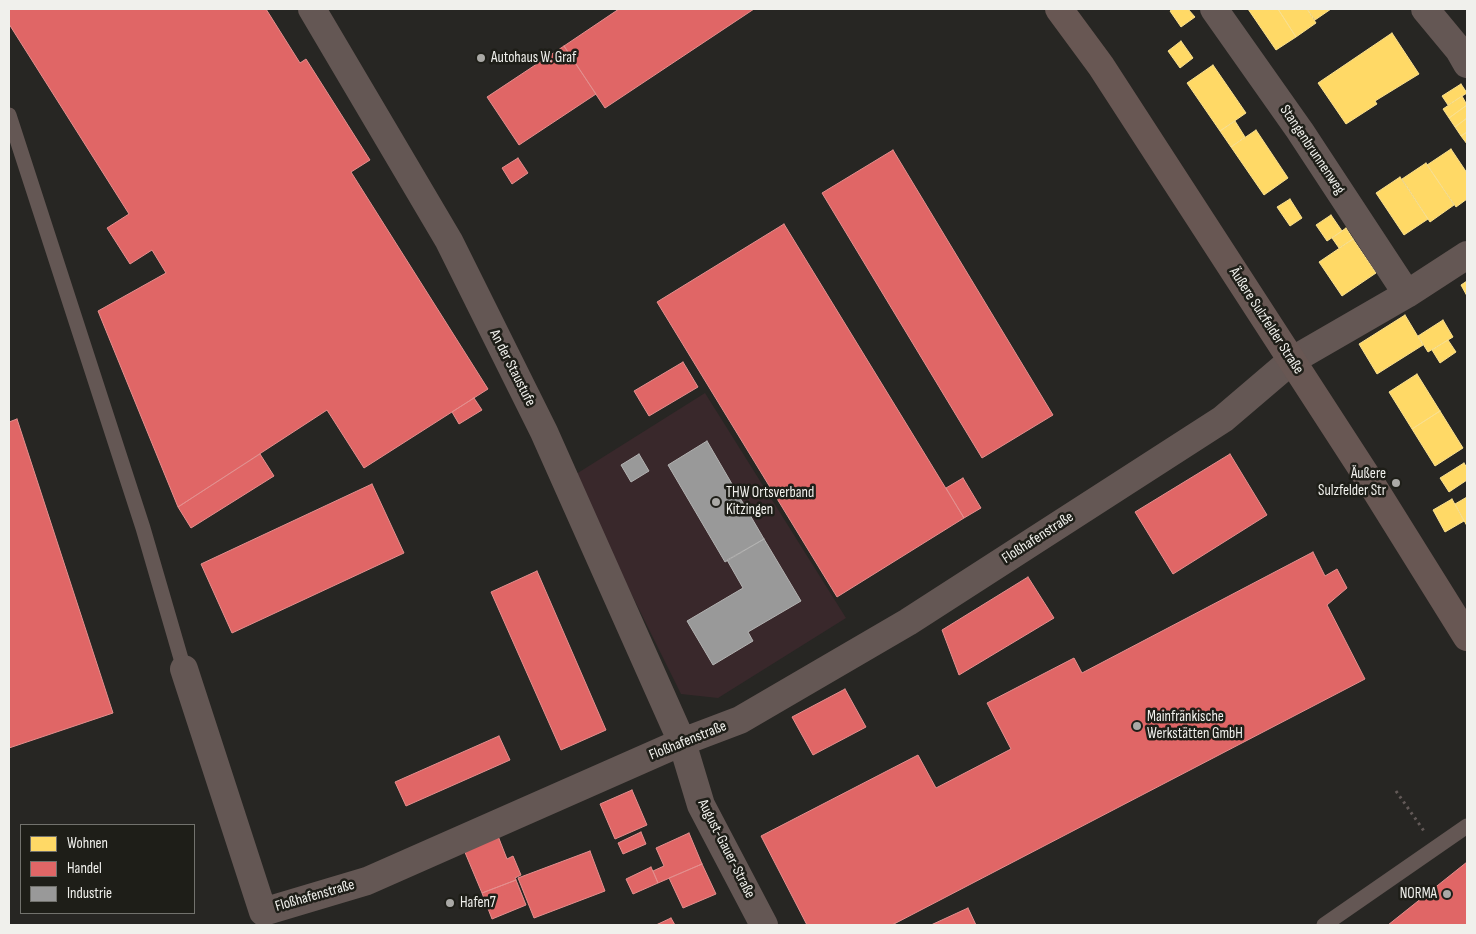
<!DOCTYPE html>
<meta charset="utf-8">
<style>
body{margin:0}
#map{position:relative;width:1476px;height:934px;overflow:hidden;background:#272623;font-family:"Sofia Sans Condensed",sans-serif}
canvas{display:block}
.frame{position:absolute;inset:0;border:10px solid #f0f0ec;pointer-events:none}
.legend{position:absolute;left:20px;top:824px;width:175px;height:90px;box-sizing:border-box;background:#1e1e18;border:1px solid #72726d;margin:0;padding:6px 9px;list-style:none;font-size:15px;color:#f0f0ec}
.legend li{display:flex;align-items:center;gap:10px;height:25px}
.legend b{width:25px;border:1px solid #72726d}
</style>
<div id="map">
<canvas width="1476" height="934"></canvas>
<div class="frame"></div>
<ul class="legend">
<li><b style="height:14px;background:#ffd966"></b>Wohnen</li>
<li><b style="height:14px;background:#e06666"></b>Handel</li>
<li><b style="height:14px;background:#999"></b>Industrie</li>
</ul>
</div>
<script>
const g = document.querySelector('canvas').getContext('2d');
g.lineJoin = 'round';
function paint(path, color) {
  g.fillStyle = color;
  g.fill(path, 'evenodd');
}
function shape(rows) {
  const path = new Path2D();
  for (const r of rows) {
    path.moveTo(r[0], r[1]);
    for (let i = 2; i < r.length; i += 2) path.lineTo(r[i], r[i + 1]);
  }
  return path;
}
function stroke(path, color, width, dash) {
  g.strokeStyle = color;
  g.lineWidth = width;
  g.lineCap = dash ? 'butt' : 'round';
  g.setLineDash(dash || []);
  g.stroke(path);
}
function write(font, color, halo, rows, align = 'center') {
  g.font = font + ' "Sofia Sans Condensed",sans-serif';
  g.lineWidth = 5;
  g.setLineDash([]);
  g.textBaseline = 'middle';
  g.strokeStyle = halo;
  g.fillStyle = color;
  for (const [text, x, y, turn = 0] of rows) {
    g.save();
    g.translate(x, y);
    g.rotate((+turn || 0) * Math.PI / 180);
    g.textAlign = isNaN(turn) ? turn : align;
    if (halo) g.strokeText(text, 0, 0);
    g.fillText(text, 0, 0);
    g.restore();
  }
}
const industrial = shape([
 [705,393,846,618,718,698,681,694,573,476]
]);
const homes = shape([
 [1173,9,1188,9,1195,17,1181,27,1170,11,1173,9],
 [1248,9,1278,9,1296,37,1276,50,1248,9],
 [1278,9,1307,9,1316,23,1296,37,1278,9],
 [1307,9,1331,9,1315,20,1307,9],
 [1392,33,1419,74,1375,101,1377,104,1346,124,1318,83,1392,33],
 [1181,41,1193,58,1180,68,1168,51,1181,41],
 [1213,65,1246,113,1220,131,1187,83,1213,65],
 [1461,84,1467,93,1448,105,1442,96,1461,84],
 [1462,96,1467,105,1449,118,1443,109,1462,96],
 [1467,105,1467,118,1455,127,1449,118,1467,105],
 [1467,118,1467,132,1461,136,1455,127,1467,118],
 [1235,121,1245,137,1231,147,1220,131,1235,121],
 [1256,130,1288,178,1264,195,1231,147,1256,130],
 [1467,132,1467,144,1461,136,1467,132],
 [1451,149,1467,173,1467,199,1456,207,1427,165,1451,149],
 [1426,163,1454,205,1430,222,1402,179,1426,163],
 [1400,177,1428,219,1404,235,1376,193,1400,177],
 [1290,199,1302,218,1290,226,1277,207,1290,199],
 [1331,215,1342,231,1327,241,1316,225,1331,215],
 [1346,228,1353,239,1339,248,1332,238,1346,228],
 [1353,239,1376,273,1342,296,1319,262,1353,239],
 [1467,281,1467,296,1461,285,1467,281],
 [1405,315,1423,345,1377,374,1359,344,1405,315],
 [1443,320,1453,337,1428,352,1418,336,1443,320],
 [1448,340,1456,352,1440,363,1432,350,1448,340],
 [1417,374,1440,411,1412,429,1389,392,1417,374],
 [1440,411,1463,448,1435,466,1412,429,1440,411],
 [1464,463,1467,468,1467,480,1449,492,1440,478,1464,463],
 [1467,497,1467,526,1455,504,1467,497],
 [1452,499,1464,521,1445,532,1433,510,1452,499]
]);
const shops = shape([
 [9,9,266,9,300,63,306,59,370,160,351,172,488,389,364,468,327,410,178,507,98,311,166,273,152,250,130,264,107,228,129,214,9,24,9,9],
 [619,9,754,9,605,108,564,46,619,9],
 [564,46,596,94,519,145,487,97,564,46],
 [893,150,1053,415,982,458,822,193,893,150],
 [518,158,528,173,512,184,502,168,518,158],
 [784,224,964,518,837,597,657,302,784,224],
 [683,362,698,387,649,416,634,391,683,362],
 [474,398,482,410,459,424,452,412,474,398],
 [17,419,113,713,9,748,9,422,17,419],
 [260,454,274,476,191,528,178,507,260,454],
 [1230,454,1267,515,1173,574,1135,512,1230,454],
 [963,478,981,508,964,518,946,488,963,478],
 [372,484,404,553,232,633,201,564,372,484],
 [1313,552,1325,576,1337,569,1347,588,1327,605,1365,679,892,925,807,925,761,836,918,755,936,788,1011,749,987,703,1074,658,1082,673,1313,552],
 [537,571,606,730,561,750,491,592,537,571],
 [1028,577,1054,618,959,675,942,630,1028,577],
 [845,689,866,727,813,755,792,717,845,689],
 [499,736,510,760,406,806,395,782,499,736],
 [632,790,647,825,615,839,600,804,632,790],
 [641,832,646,844,623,854,618,843,641,832],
 [689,833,702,864,658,883,653,871,664,866,656,848,689,833],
 [498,836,507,859,513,856,521,875,515,878,516,880,482,893,464,850,498,836],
 [590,851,605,891,534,918,518,878,590,851],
 [1467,862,1467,925,1388,925,1467,862],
 [702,864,716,894,683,908,669,878,702,864],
 [651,867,658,883,633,894,626,879,651,867],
 [516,880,526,905,492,919,482,893,516,880],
 [968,908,976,925,931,925,968,908],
 [671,918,675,925,656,925,671,918]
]);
const industry = shape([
 [707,441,764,539,725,562,668,465,707,441],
 [639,454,649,471,631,482,621,465,639,454],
 [764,539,801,601,748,632,753,641,713,665,687,621,743,588,727,560,764,539]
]);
const path = shape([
 [1396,791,1424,831]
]);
const service = shape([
 [9,115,143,528,184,669],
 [1324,925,1467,826]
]);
const minor = shape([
 [312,9,449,241,544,432,682,742,701,805,764,925],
 [1214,9,1300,131,1407,294],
 [1425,9,1459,50,1467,64],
 [184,669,263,912,367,881,682,742,740,720,908,622,1223,419,1291,361,1407,294,1467,255]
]);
const secondary = shape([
 [1059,9,1101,66,1366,475,1467,637]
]);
const markers = [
 [481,58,5,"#aaa9a6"],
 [1396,483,5,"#aaa9a6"],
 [716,502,5,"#aaa9a6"],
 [1137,726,5,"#aaa9a6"],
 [1447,894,5,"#aaa9a6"],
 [450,903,5,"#aaa9a6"]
];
const poiNames = [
 ["Autohaus W. Graf",491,58],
 ["Äußere",1386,474,"right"],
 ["Sulzfelder Str",1386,491,"right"],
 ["THW Ortsverband",726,493],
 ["Kitzingen",726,510],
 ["Mainfränkische",1147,717],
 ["Werkstätten GmbH",1147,734],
 ["NORMA",1437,894,"right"],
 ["Hafen7",460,903]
];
const streetNames = [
 ["Stangenbrunnenweg",1312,150,56],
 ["Äußere Sulzfelder Straße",1266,321,57],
 ["An der Staustufe",512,368,63],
 ["Floßhafenstraße",1038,538,-33],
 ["Floßhafenstraße",688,741,-22],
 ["August-Gauer-Straße",726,849,63],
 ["Floßhafenstraße",315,896,-16]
];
paint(industrial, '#39282b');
paint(homes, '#ffd966');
stroke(homes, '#fae08e', 1);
paint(shops, '#e06666');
stroke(shops, '#e58f8e', 1);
paint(industry, '#999');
stroke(industry, '#b3b3b2', 1);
stroke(path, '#625957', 3, [2.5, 4]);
stroke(service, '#645754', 15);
stroke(minor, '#645754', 28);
stroke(secondary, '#685753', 28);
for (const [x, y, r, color] of markers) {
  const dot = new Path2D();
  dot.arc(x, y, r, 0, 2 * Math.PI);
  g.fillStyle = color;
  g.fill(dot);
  stroke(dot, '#1e1e18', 2);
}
write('15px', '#f0f0ec', '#1e1e18', poiNames, 'left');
write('15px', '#f0f0ec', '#1e1e18', streetNames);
</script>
